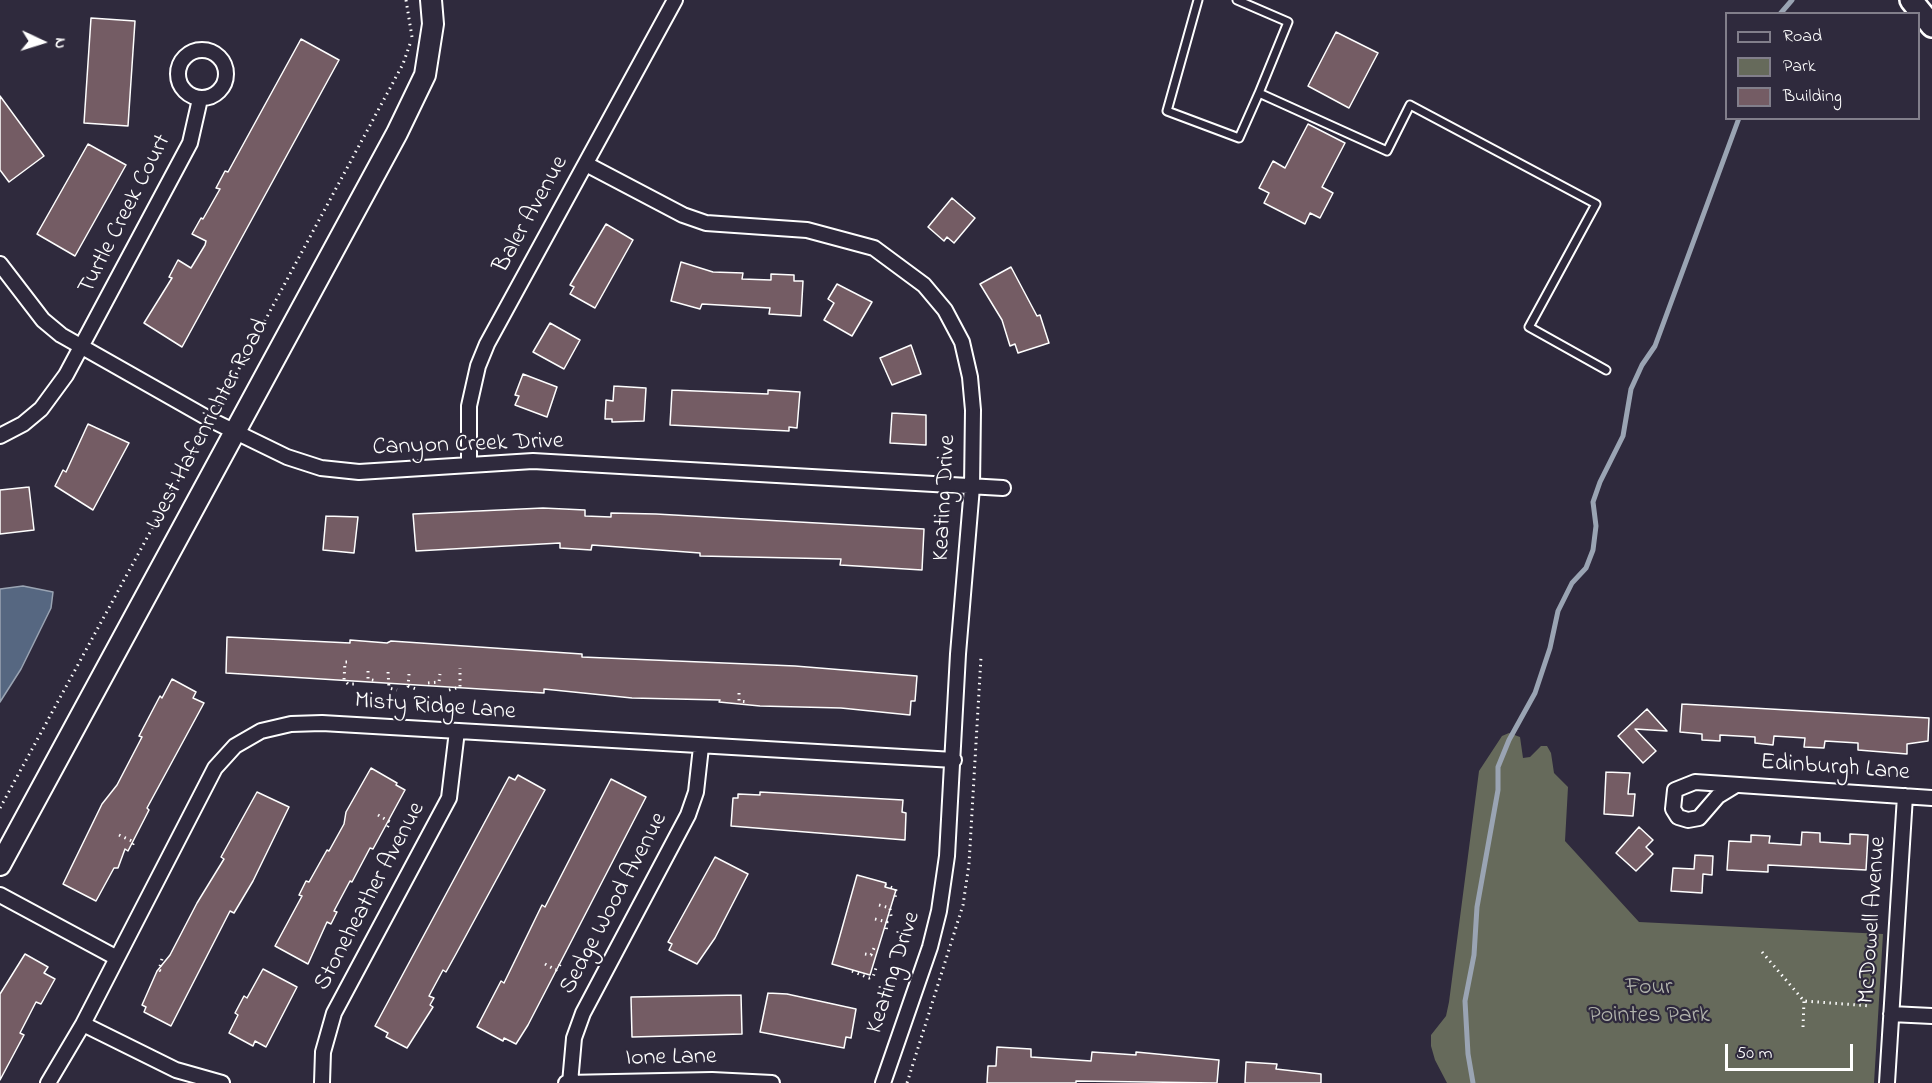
<!DOCTYPE html>
<style>
body{margin:0}
#map{position:relative;width:1932px;height:1083px;overflow:hidden;background:#2f2a3d;font-family:"Indie Flower",sans-serif}
canvas{display:block}
.legend{position:absolute;left:1725px;top:12px;width:195px;height:108px;box-sizing:border-box;background:#2f2a3d;border:2px solid #827f8b;margin:0;padding:8px 10px;list-style:none;font-size:18px;color:#fff}
.legend li{display:flex;align-items:center;gap:12px;height:30px}
.legend b{width:30px;border:2px solid #827f8b}
.north{position:absolute;left:12px;top:12px;width:60px;height:60px;-webkit-text-stroke:4px #2f2a3d;paint-order:stroke;rotate:94deg;font-size:16px;font-weight:700;line-height:24px;text-align:center;color:#fff}
.north::after{content:'';display:block;margin:auto;width:21px;height:27px;background:#fff;clip-path:polygon(50% 0,100% 100%,50% 72%,0 100%)}
.scale{position:absolute;left:1725px;top:1044px;width:128px;height:27px;box-sizing:border-box;border:3px solid #fff;border-top:0;padding-left:8px;font-size:18px;line-height:21px;white-space:nowrap;color:#fff;-webkit-text-stroke:4px #2f2a3d;paint-order:stroke}
</style>
<div id="map">
<canvas width="1932" height="1083"></canvas>
<ul class="legend">
<li><b style="height:8px;background:#2f2a3d"></b>Road</li>
<li><b style="height:16px;background:#666a5b"></b>Park</li>
<li><b style="height:16px;background:#745c64"></b>Building</li>
</ul>
<div class="north">N</div>
<div class="scale">50 m</div>
</div>
<script>
const g = document.querySelector('canvas').getContext('2d');
g.lineJoin = 'round';
function paint(path, color) {
  g.fillStyle = color;
  g.fill(path, 'evenodd');
}
function shape(rows) {
  const path = new Path2D();
  for (const r of rows) {
    if (r.length === 3) {
      path.moveTo(r[0] + r[2], r[1]);
      path.arc(r[0], r[1], r[2], 0, 2 * Math.PI);
      continue;
    }
    path.moveTo(r[0], r[1]);
    for (let i = 2; i < r.length; i += 2) path.lineTo(r[i], r[i + 1]);
  }
  return path;
}
function stroke(path, color, width, dash) {
  g.strokeStyle = color;
  g.lineWidth = width;
  g.lineCap = dash ? 'butt' : 'round';
  g.setLineDash(dash || []);
  g.stroke(path);
}
function write(font, color, halo, rows, align = 'center') {
  g.font = font + ' "Indie Flower",sans-serif';
  g.lineWidth = 4.5;
  g.setLineDash([]);
  g.textBaseline = 'middle';
  g.strokeStyle = halo;
  g.fillStyle = color;
  for (const [text, x, y, turn = 0] of rows) {
    g.save();
    g.translate(x, y);
    g.rotate((+turn || 0) * Math.PI / 180);
    g.textAlign = isNaN(turn) ? turn : align;
    if (halo) g.strokeText(text, 0, 0);
    g.fillText(text, 0, 0);
    g.restore();
  }
}
const green = shape([
 [1509,733,1520,737,1523,758,1530,757,1541,746,1547,746,1551,753,1554,773,1568,787,1565,841,1639,922,1883,934,1874,1083,1447,1083,1435,1060,1431,1046,1431,1035,1446,1016,1449,1002,1479,771,1502,736]
]);
const water = shape([
 [23,586,53,592,51,608,21,669,0,702,0,589,23,586]
]);
const stream = shape([
 [1780,14,1792,0],
 [1473,1083,1468,1054,1465,1001,1474,955,1477,907,1498,790,1498,767,1509,740,1535,693,1550,648,1558,611,1572,583,1586,568,1593,550,1596,526,1593,502,1600,482,1623,436,1631,389,1642,365,1655,346,1739,118]
]);
const building = shape([
 [91,18,135,21,128,126,84,123,91,18],
 [1336,32,1378,53,1349,108,1308,86,1336,32],
 [301,39,339,60,182,347,144,323,172,278,169,277,178,260,191,268,205,245,206,241,192,234,201,218,203,219,220,189,216,188,225,171,228,172,301,39],
 [0,96,44,156,9,182,0,170,0,96],
 [1308,124,1345,143,1322,187,1333,193,1320,218,1310,213,1305,224,1264,203,1269,193,1259,188,1273,161,1285,168,1308,124],
 [88,144,126,165,75,256,37,234,88,144],
 [952,198,975,218,954,243,947,237,944,241,928,227,952,198],
 [606,224,633,240,595,308,570,294,574,287,570,285,606,224],
 [681,262,713,272,743,273,742,279,771,280,771,274,794,275,794,281,803,281,801,316,769,314,770,308,702,304,700,309,671,301,681,262],
 [1011,267,1037,316,1040,315,1049,343,1018,353,1015,344,1010,346,1002,320,980,284,1011,267],
 [837,284,872,302,852,336,824,320,834,303,828,299,837,284],
 [550,323,580,340,564,369,533,352,550,323],
 [911,345,921,374,892,385,880,358,911,345],
 [523,374,557,387,547,417,515,405,519,396,515,395,523,374],
 [614,386,646,388,644,421,612,422,612,419,605,419,606,400,613,401,614,386],
 [672,390,768,394,768,390,800,392,797,428,789,427,789,431,670,425,672,390],
 [892,413,926,415,926,445,890,443,892,413],
 [88,424,129,443,93,510,55,486,63,470,66,472,88,424],
 [29,487,34,530,0,534,0,490,29,487],
 [543,508,585,510,585,516,611,517,611,513,656,514,924,529,922,570,840,565,841,559,700,556,700,553,592,545,591,550,560,548,560,543,416,551,413,514,543,508],
 [326,516,358,517,354,553,323,550,326,516],
 [227,637,350,643,350,640,387,643,391,641,582,654,582,657,795,666,917,676,915,701,911,701,910,715,841,708,760,706,719,702,720,700,632,698,544,689,544,693,226,673,227,637],
 [172,679,196,692,193,698,204,703,147,808,149,810,128,851,125,849,118,868,114,868,96,901,63,884,102,804,117,785,142,737,139,736,160,696,162,698,172,679],
 [1682,704,1929,718,1928,741,1907,744,1907,754,1858,750,1858,743,1825,741,1824,748,1804,747,1805,738,1774,736,1773,745,1755,743,1755,737,1720,735,1720,741,1702,740,1702,734,1680,732,1682,704],
 [1647,709,1667,731,1635,729,1656,751,1643,763,1618,736,1647,709],
 [371,768,397,783,396,785,405,790,373,849,370,848,352,882,350,881,334,911,337,912,331,924,327,922,308,964,275,946,302,896,299,895,306,881,309,882,327,850,329,851,344,824,346,812,371,768],
 [1606,772,1630,773,1628,794,1635,794,1633,816,1604,814,1606,772],
 [518,775,545,790,456,954,446,972,443,970,429,996,434,998,430,1005,433,1007,407,1048,386,1037,388,1033,375,1026,509,777,515,780,518,775],
 [611,779,646,797,528,1025,516,1044,504,1038,503,1041,477,1027,501,981,504,983,542,905,545,907,611,779],
 [257,792,289,807,253,881,234,913,230,911,171,1026,144,1012,146,1007,142,1005,157,971,170,955,197,903,224,859,221,857,257,792],
 [760,792,903,800,902,812,906,813,905,840,731,826,733,798,738,798,738,794,760,795,760,792],
 [1639,827,1653,840,1646,847,1653,854,1636,871,1616,853,1639,827],
 [1802,832,1820,833,1820,842,1850,844,1850,834,1868,835,1866,870,1768,865,1768,872,1727,870,1729,841,1751,842,1751,835,1770,836,1769,843,1801,845,1802,832],
 [1695,855,1713,856,1712,875,1703,874,1702,893,1671,891,1673,868,1694,869,1695,855],
 [715,857,748,874,715,938,697,964,669,950,672,944,668,942,715,857],
 [857,875,886,883,885,887,896,890,870,975,832,964,857,875],
 [25,954,48,967,44,973,55,979,41,1004,36,1002,20,1033,24,1035,0,1080,0,994,25,954],
 [263,969,297,987,266,1047,255,1041,253,1046,229,1033,238,1015,235,1013,244,996,247,998,263,969],
 [768,993,787,994,856,1009,851,1038,846,1037,844,1048,760,1032,768,993],
 [741,995,742,1034,632,1037,631,997,741,995],
 [997,1047,1031,1049,1031,1057,1091,1061,1092,1052,1136,1055,1136,1052,1219,1060,1217,1083,1076,1081,1076,1083,987,1083,988,1066,996,1066,997,1047],
 [1246,1062,1277,1064,1276,1069,1321,1074,1321,1083,1245,1083,1246,1062]
]);
const path = shape([
 [406,0,412,37],
 [219,406,403,64,410,44],
 [347,662,345,662,344,680,348,684,356,684],
 [368,671,368,679,377,681],
 [388,672,389,688,397,690],
 [409,674,408,686,416,689],
 [428,683,439,682,440,674],
 [449,690,460,687,460,668],
 [739,693,739,701,749,702],
 [0,808,204,433],
 [378,815,390,822,387,828],
 [119,835,134,842,131,848],
 [885,885,896,889,895,899],
 [879,905,890,908,891,916],
 [875,919,887,922,886,933],
 [1762,952,1804,1001,1871,1006],
 [865,954,871,955,875,946],
 [162,959,159,970,164,973],
 [545,964,556,970,563,961],
 [852,971,869,978,873,977,876,968],
 [1803,1027,1804,1001],
 [907,1083,963,905,969,864,981,657]
]);
const lane = shape([
 [1198,0,1167,111,1239,138,1259,93],
 [1237,0,1288,22,1259,93,1387,151,1410,105,1596,204,1529,327,1606,370]
]);
const street = shape([
 [202,74,24],
 [586,164,683,215,706,223,807,230,874,248,924,285,945,310,962,342,970,377,973,410,972,487,958,654,947,856,939,911,930,947,883,1083],
 [0,264,43,320,61,335,211,420,287,457,321,468,359,472,533,461,1003,488],
 [0,436,23,424,41,409,66,375,190,143,200,99],
 [469,464,469,406,478,366,487,344,675,0],
 [1736,785,1718,796,1699,818,1688,820,1678,817,1673,809,1675,790,1695,782,1932,798],
 [0,895,117,958],
 [1891,1014,1932,1016],
 [83,1024,176,1070,222,1083],
 [48,1083,83,1024,215,768,235,746,261,731,291,724,322,723,954,760],
 [322,1083,323,1052,334,1013,449,798,457,731],
 [566,1083,712,1080,772,1083],
 [570,1083,574,1038,583,1013,688,815,696,792,701,747],
 [1887,1083,1905,796]
]);
const secondary = shape([
 [0,865,397,133,425,75,433,24,431,0]
]);
const primary = shape([
 [1911,0,1932,26]
]);
const streetNames = [
 ["Turtle Creek Court",126,215,-63],
 ["Baler Avenue",532,215,-61],
 ["West Hafenrichter Road",209,425,-62],
 ["Canyon Creek Drive",468,446,-2],
 ["Keating Drive",946,498,-87],
 ["Misty Ridge Lane",435,708,4],
 ["Edinburgh Lane",1835,769,4],
 ["Stoneheather Avenue",371,897,-62],
 ["Sedge Wood Avenue",615,904,-62],
 ["McDowell Avenue",1874,920,-86],
 ["Keating Drive",895,973,-72],
 ["Ione Lane",671,1059,-1]
];
const parkNames = [
 ["Four",1649,989],
 ["Pointes Park",1649,1017]
];
paint(green, '#666a5b');
paint(water, '#566781');
stroke(water, '#9aa4b3', 1.5);
stroke(stream, '#9aa4b3', 5);
paint(building, '#745c64');
stroke(building, '#fff', 1.5);
stroke(lane, '#fff', 11);
stroke(street, '#fff', 18);
stroke(secondary, '#fff', 24);
stroke(primary, '#fff', 26);
stroke(path, '#fff', 3, [1.5, 4.5]);
stroke(lane, '#2f2a3d', 7);
stroke(street, '#2f2a3d', 14);
stroke(secondary, '#2f2a3d', 20);
stroke(primary, '#2f2a3d', 21);
write('24px', '#fff', '#2f2a3d', streetNames);
write('24px', '#b2b4ad', '#2f2a3d', parkNames);
</script>
